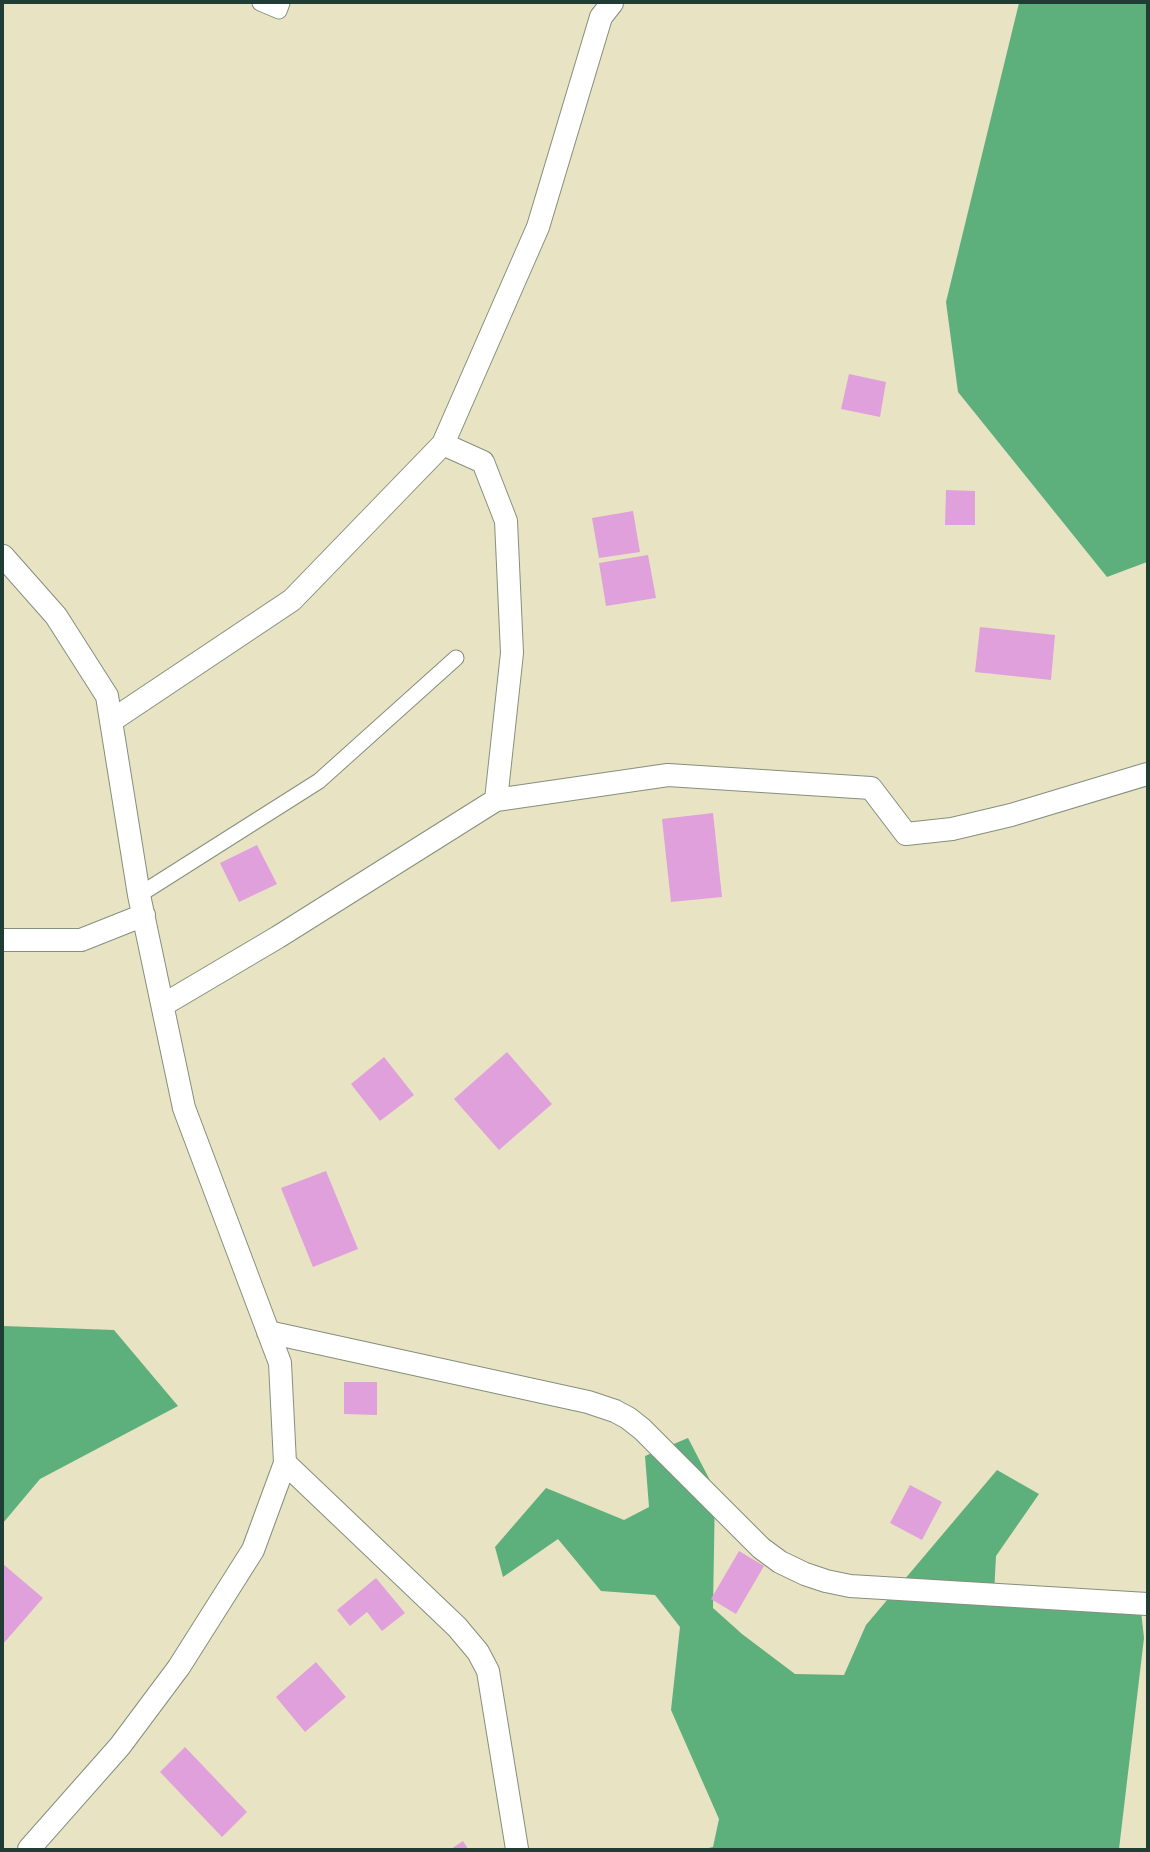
<!DOCTYPE html>
<style>
body{margin:0}
#map{position:relative;width:1150px;height:1852px;overflow:hidden;background:#e8e3c3;font-family:Pangolin,sans-serif}
canvas{display:block}
.frame{position:absolute;inset:0;border:4px solid #1f3d34;pointer-events:none}
</style>
<div id="map">
<canvas width="1150" height="1852"></canvas>
<div class="frame"></div>
</div>
<script>
const g = document.querySelector('canvas').getContext('2d');
g.lineJoin = 'round';
function paint(path, color) {
  g.fillStyle = color;
  g.fill(path, 'evenodd');
}
function shape(rows) {
  const path = new Path2D();
  for (const r of rows) {
    path.moveTo(r[0], r[1]);
    for (let i = 2; i < r.length; i += 2) path.lineTo(r[i], r[i + 1]);
  }
  return path;
}
function stroke(path, color, width, dash) {
  g.strokeStyle = color;
  g.lineWidth = width;
  g.lineCap = dash ? 'butt' : 'round';
  g.setLineDash(dash || []);
  g.stroke(path);
}
const forest = shape([
 [1019,3,1147,3,1147,562,1107,577,958,392,946,302],
 [3,1326,114,1330,178,1406,40,1479,3,1523],
 [688,1438,715,1490,713,1608,742,1634,795,1674,844,1675,866,1625,997,1470,1039,1494,996,1556,994,1594,1139,1593,1144,1638,1119,1849,704,1849,713,1847,719,1819,671,1710,680,1627,655,1595,601,1591,558,1539,503,1577,495,1547,546,1488,624,1520,649,1507,645,1456]
]);
const building = shape([
 [849,374,886,382,880,417,841,409],
 [946,490,975,491,975,525,945,525],
 [633,511,640,552,599,558,592,518],
 [648,555,656,598,606,606,599,563],
 [980,627,1055,635,1051,680,975,672],
 [713,813,722,897,671,902,662,819],
 [257,845,277,884,239,902,220,863],
 [507,1052,552,1104,499,1150,454,1099],
 [384,1057,414,1095,380,1121,351,1084],
 [326,1171,358,1249,313,1267,281,1188],
 [344,1382,377,1382,377,1415,344,1414],
 [910,1485,942,1502,922,1540,890,1523],
 [739,1551,764,1566,736,1614,711,1599],
 [3,1564,43,1598,3,1644],
 [376,1578,405,1613,382,1631,367,1612,350,1626,337,1610],
 [316,1662,346,1697,305,1732,276,1697],
 [185,1747,247,1812,222,1837,160,1772],
 [463,1841,468,1849,451,1849]
]);
const lane = shape([
 [260,3,279,11,282,3],
 [139,895,319,781,456,658]
]);
const street = shape([
 [443,444,483,462,506,521,512,653,496,800],
 [3,556,56,616,107,696,139,895,184,1108,280,1363,285,1463,253,1550,179,1667,120,1746,29,1849],
 [111,721,292,600,443,444,538,227,601,17,612,3],
 [3,940,81,940,144,915],
 [163,1005,278,937,496,800,668,775,871,788,906,834,952,829,1011,815,1147,774],
 [268,1332,588,1402,615,1411,628,1418,642,1429,761,1548,780,1562,805,1574,826,1581,850,1586,1147,1604],
 [285,1463,457,1627,478,1652,488,1671,517,1849]
]);
paint(forest, '#5daf7c');
paint(building, '#e0a0dc');
stroke(lane, '#84907c', 17);
stroke(street, '#84907c', 24);
stroke(lane, '#fff', 15);
stroke(street, '#fff', 22);
</script>
